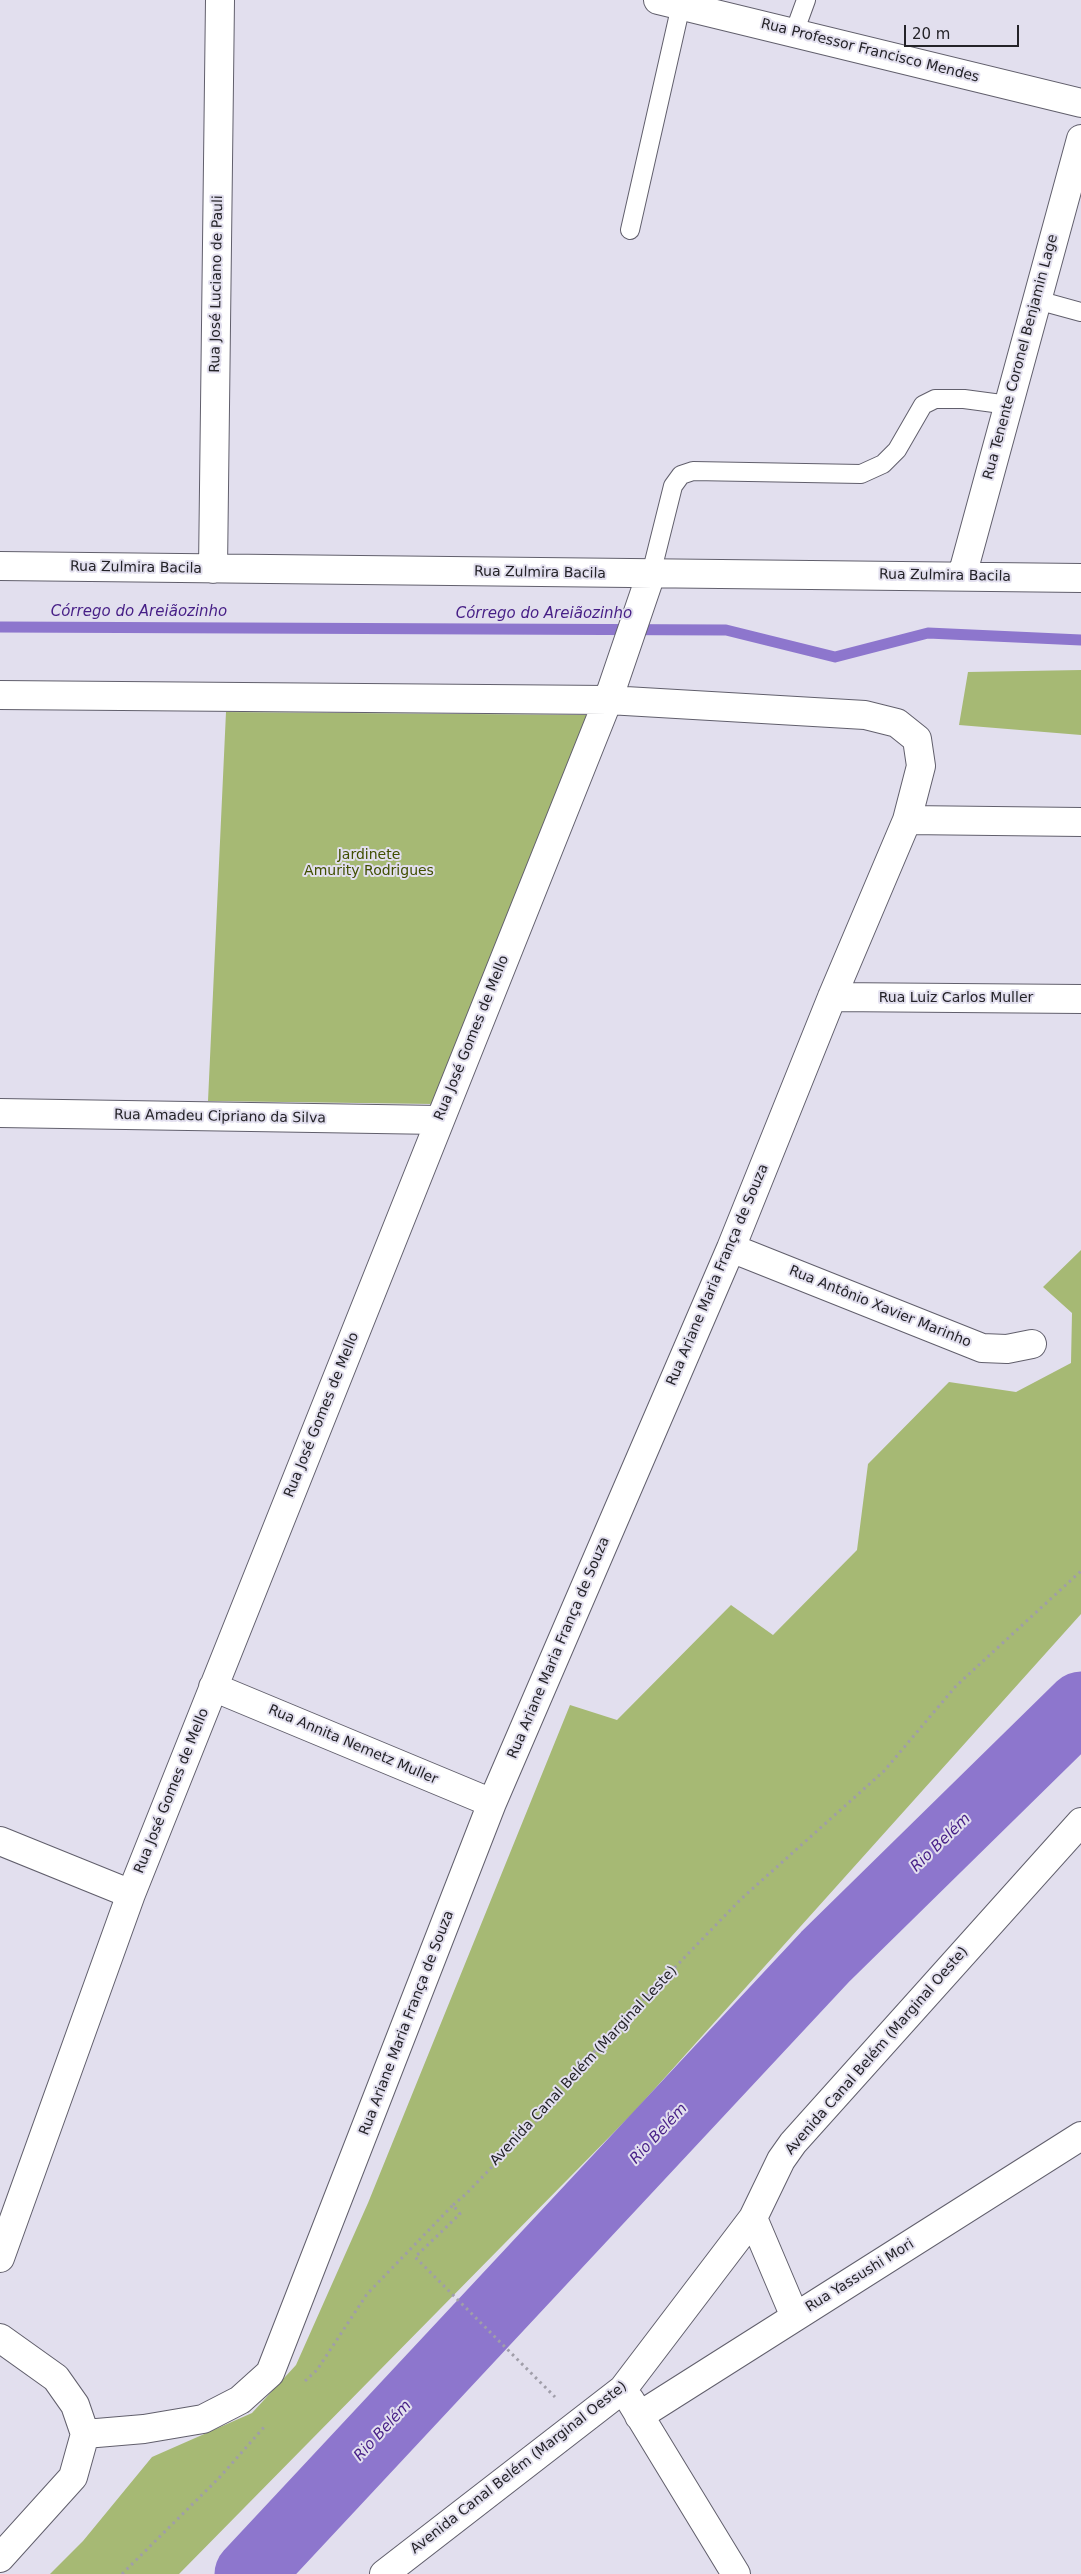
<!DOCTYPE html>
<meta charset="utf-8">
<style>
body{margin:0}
#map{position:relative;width:1081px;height:2574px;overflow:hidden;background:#e2dfee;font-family:"DejaVu Sans",sans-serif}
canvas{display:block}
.scale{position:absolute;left:904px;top:25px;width:115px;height:22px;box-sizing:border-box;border:2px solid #242328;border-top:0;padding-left:6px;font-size:15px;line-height:18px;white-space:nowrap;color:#242328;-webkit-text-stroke:4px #e2dfee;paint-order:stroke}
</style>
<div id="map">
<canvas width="1081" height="2574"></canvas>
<div class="scale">20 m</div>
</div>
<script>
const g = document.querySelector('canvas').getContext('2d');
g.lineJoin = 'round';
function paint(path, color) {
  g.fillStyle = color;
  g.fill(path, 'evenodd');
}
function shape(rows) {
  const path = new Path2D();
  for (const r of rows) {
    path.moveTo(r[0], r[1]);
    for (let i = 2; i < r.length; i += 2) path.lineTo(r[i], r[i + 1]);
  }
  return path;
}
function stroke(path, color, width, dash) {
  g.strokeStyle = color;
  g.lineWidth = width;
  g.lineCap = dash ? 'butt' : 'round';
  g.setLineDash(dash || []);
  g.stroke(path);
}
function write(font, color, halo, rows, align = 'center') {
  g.font = font + ' "DejaVu Sans",sans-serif';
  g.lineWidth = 4;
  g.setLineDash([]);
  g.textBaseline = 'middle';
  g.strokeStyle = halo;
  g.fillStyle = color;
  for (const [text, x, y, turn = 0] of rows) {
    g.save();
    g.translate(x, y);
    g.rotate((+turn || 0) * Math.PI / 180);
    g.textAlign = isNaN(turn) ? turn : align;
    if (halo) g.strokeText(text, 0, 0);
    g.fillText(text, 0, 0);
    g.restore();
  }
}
const green = shape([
 [1081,670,1081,735,959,725,968,672],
 [226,712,591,715,433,1104,208,1101],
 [1081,1250,1081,1614,633,2113,179,2574,50,2574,83,2541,152,2457,252,2413,296,2365,368,2203,570,1705,617,1720,731,1605,773,1635,857,1550,868,1464,949,1382,1016,1392,1071,1363,1072,1313,1043,1287]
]);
const stream = shape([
 [0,627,726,630,835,657,928,633,1081,640]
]);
const river = shape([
 [249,2574,826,1956,1081,1706]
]);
const path = shape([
 [453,2205,466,2194,562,2094,597,2048,741,1899,884,1771,956,1686,1081,1571],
 [305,2381,317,2370,367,2294,453,2205,460,2214,415,2257,555,2397],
 [122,2574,219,2478,265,2426]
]);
const lane = shape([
 [794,33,806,0],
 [630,230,681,5],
 [1037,300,1081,312],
 [651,574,673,486,681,475,693,471,861,474,883,464,897,450,923,405,935,399,964,399,1009,405]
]);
const street = shape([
 [658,0,1081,103],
 [0,566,1081,578],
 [213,569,220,0],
 [962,576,1081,139],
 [0,695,608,700,865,715,897,723,917,739,921,766,907,820,832,997,731,1248,492,1803,270,2373,240,2400,203,2419,144,2429,85,2434],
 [907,820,1081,822],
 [832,997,1081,999],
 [0,1113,439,1120],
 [731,1248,982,1348,1007,1349,1032,1344],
 [213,1687,492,1803],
 [0,1841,131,1894],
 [753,2218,795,2317],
 [0,2258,131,1894,608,700,651,574],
 [0,2338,56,2378,75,2405,85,2434],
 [630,2400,736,2574],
 [639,2416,1081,2136],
 [0,2558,73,2477,85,2434],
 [384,2574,623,2389,753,2218,781,2160,793,2143,1081,1822]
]);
const streetNames = [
 ["Rua Professor Francisco Mendes",870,51,14],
 ["Rua José Luciano de Pauli",217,284,-89],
 ["Rua Tenente Coronel Benjamin Lage",1021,357,-75],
 ["Rua Zulmira Bacila",136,568,1],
 ["Rua Zulmira Bacila",540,573,1],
 ["Rua Zulmira Bacila",945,576,1],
 ["Rua Luiz Carlos Muller",956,998],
 ["Rua José Gomes de Mello",472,1038,-68],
 ["Rua Amadeu Cipriano da Silva",220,1117,1],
 ["Rua Ariane Maria França de Souza",718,1275,-67],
 ["Rua Antônio Xavier Marinho",880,1307,22],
 ["Rua José Gomes de Mello",322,1415,-68],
 ["Rua Ariane Maria França de Souza",559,1648,-67],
 ["Rua Annita Nemetz Muller",353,1745,23],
 ["Rua José Gomes de Mello",172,1791,-68],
 ["Rua Ariane Maria França de Souza",407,2023,-69],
 ["Avenida Canal Belém (Marginal Oeste)",877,2051,-49],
 ["Avenida Canal Belém (Marginal Leste)",584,2066,-47],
 ["Rua Yassushi Mori",860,2276,-32],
 ["Avenida Canal Belém (Marginal Oeste)",519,2468,-38]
];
const parkNames = [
 ["Jardinete",369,855],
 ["Amurity Rodrigues",369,871]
];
const waterNames = [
 ["Córrego do Areiãozinho",139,612],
 ["Córrego do Areiãozinho",544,614],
 ["Rio Belém",941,1843,-44],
 ["Rio Belém",659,2134,-47],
 ["Rio Belém",383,2431,-47]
];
paint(green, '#a6b974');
stroke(stream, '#8d76cd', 11);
stroke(river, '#8d76cd', 69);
stroke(lane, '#615f6c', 20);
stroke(street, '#615f6c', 30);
stroke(path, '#a09ea9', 3, [2.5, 4]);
stroke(lane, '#fff', 18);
stroke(street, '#fff', 28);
write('14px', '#242328', '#e2dfee', streetNames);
write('14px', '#404e00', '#e2dfee', parkNames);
write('italic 15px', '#461e86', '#e2dfee', waterNames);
</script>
